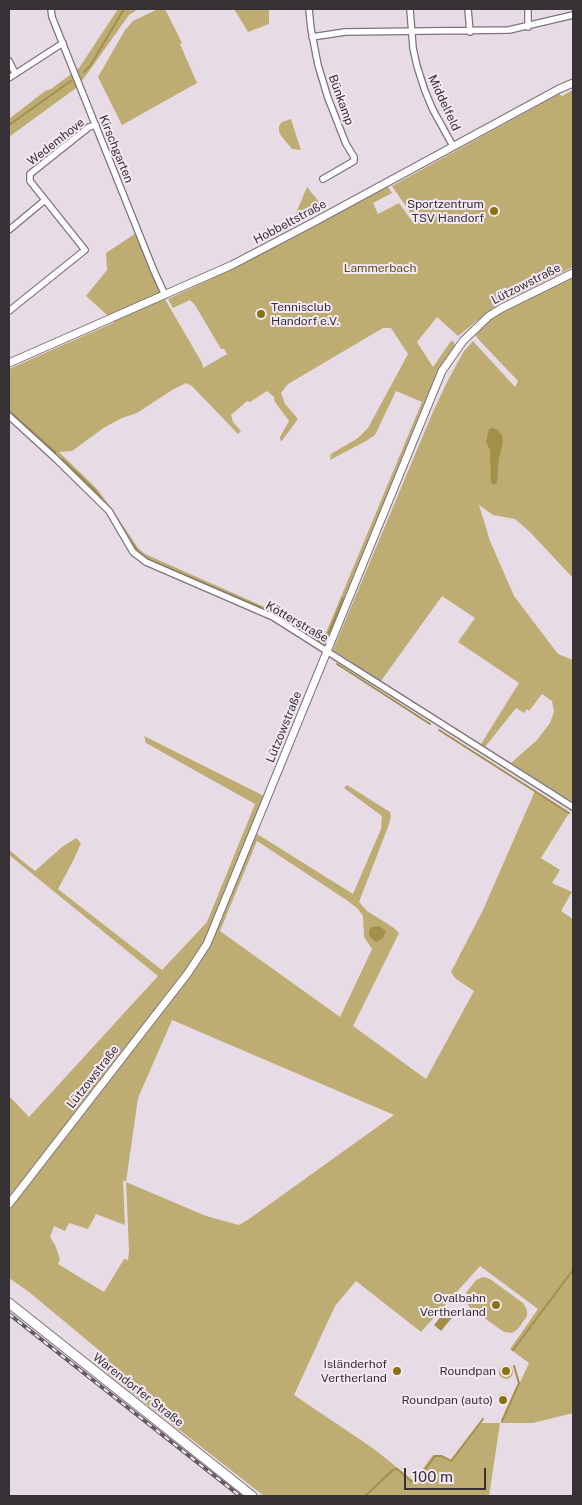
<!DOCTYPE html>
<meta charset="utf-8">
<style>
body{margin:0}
#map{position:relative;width:582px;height:1505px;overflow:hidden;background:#e7dbe6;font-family:"Public Sans",sans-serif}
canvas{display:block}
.frame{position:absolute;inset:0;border:10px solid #363135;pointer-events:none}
.scale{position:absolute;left:404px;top:1468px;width:82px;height:22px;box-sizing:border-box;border:2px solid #363135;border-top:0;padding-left:6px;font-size:15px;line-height:18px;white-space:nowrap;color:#363135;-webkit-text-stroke:4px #f4e8f3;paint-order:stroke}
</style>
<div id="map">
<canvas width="582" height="1505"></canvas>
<div class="frame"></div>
<div class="scale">100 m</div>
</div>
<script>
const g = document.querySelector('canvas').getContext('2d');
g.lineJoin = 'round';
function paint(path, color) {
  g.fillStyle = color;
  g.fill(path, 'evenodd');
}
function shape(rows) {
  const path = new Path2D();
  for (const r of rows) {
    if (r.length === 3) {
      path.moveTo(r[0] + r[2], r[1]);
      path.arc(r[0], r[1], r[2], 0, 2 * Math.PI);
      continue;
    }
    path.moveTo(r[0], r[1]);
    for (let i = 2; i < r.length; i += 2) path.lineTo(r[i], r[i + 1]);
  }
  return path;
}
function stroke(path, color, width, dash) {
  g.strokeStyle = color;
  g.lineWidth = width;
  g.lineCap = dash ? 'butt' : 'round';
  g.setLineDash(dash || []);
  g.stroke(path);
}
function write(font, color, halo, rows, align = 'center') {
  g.font = font + ' "Public Sans",sans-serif';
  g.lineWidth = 4;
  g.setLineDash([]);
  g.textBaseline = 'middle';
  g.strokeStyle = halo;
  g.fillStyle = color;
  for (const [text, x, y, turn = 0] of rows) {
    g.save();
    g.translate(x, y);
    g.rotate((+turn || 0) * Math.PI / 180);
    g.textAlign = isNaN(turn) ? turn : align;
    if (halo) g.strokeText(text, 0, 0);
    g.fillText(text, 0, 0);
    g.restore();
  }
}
const built = shape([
 [9,1311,84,1371,243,1496,237,1496,191,1460,9,1316]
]);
const green = shape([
 [118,9,138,9,129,15,84,78,76,88,9,137,9,119,45,91,51,89,79,68],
 [158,9,165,9,182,43,180,44,197,83,122,125,98,77,125,30,133,21],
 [234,9,269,9,269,24,248,32],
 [573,90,573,267,497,305,458,336,437,317,417,342,433,367,451,341,454,342,455,347,438,371,424,403,328,642,325,645,319,646,272,617,146,562,133,552,109,511,9,414,9,369,115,322,86,296,107,270,106,253,136,233,162,294,202,363,203,368,227,354,224,349,221,349,195,305,190,300,173,308,168,299,241,265,387,185,392,193,373,203,378,214,399,203,412,221,418,224,392,186,559,94,562,96],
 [383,328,391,328,408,354,368,428,358,438,331,454,330,460,366,441,375,435,396,391,422,402,323,640,319,640,267,608,145,554,138,548,112,509,97,489,59,452,72,451,105,427,122,418,137,413,172,390,186,383,192,386,238,434,241,431,233,422,231,415,247,401,250,402,267,391,274,397,275,402,289,421,280,437,281,442,298,419,285,404,281,393,288,384],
 [291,119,301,150,292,149,282,137,279,132,279,126,282,122],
 [307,187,320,203,298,219,296,213],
 [573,276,573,578,530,532,515,519,493,515,479,505,490,541,514,596,558,654,573,660,573,802,511,763,537,740,550,723,554,712,552,701,542,694,529,711,527,709,524,713,516,708,485,747,481,744,519,683,458,642,475,618,442,596,381,681,333,650,432,414,448,380,464,351,473,341,515,387,518,381,478,339,475,334,491,319,504,310],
 [144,736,268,798,254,832,353,894,381,829,382,816,344,788,347,785,390,812,391,817,388,827,359,902,367,911,394,928,399,933,353,1026,426,1079,474,991,456,979,451,972,483,910,535,791,569,813,541,858,560,870,552,883,572,892,561,911,573,919,573,1413,533,1423,500,1423,489,1496,264,1496,108,1374,108,1368,103,1364,106,1356,29,1292,9,1278,9,1096,29,1117,158,976,9,855,9,850,35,871,62,847,76,838,81,843,74,859,58,889,162,970,207,922,255,804,146,743],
 [257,841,348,901,358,909,363,916,364,937,372,949,340,1017,220,931],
 [172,1020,394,1115,249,1219,239,1225,206,1216,126,1182,138,1098],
 [123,1181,126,1181,129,1251,128,1260,124,1259,104,1292,58,1264,60,1259,55,1245,50,1237,54,1226,65,1231,69,1223,88,1229,96,1214,125,1225],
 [480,1266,538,1309,510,1349,529,1363,501,1423,480,1423,451,1460,442,1456,433,1455,414,1481,374,1449,294,1395,335,1306,356,1281,421,1332],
 [483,1277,490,1279,523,1303,527,1310,527,1316,518,1329,512,1333,504,1332,470,1308,466,1301,466,1293,476,1280],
 [506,1372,7],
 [503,1399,5.5]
]);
const water = shape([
 [493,428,498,430,502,435,503,442,499,458,497,483,493,485,491,482,490,450,486,442,489,429],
 [379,926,386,931,385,933,383,938,376,942,369,936,369,931,371,927],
 [448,1308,455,1314,441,1331,434,1325]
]);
const stream = shape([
 [84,72,90,66,124,9],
 [9,125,71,81],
 [9,411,55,452],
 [62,459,94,489,105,503],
 [126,534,139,553,151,561,266,610,319,642,325,641,327,637,343,598],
 [337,664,430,724],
 [439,730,569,813],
 [513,1350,573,1270],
 [502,1421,519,1383,514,1366],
 [365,1496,394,1469,397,1469,413,1483,415,1483,435,1456,442,1456,451,1461,483,1419]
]);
const minor = shape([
 [51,9,52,17,154,271,165,295],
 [309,9,311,29,318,65,328,98,346,144,354,157,354,161,323,179],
 [410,9,413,48,417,66,425,91,433,110,453,146],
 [468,9,470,32],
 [528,9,528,27],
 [312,37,345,32,509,30,573,15],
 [9,61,15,73],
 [9,78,63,43],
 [9,230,45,200],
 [9,311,85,250,30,181,30,174,89,127,96,125],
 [9,416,55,458,109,511,133,552,146,562,273,617,573,807]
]);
const tertiary = shape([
 [9,363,232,265,314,222,559,89,573,83],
 [9,1204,188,973,207,944,442,371,463,341,489,316,502,308,573,273]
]);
const primary = shape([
 [9,1303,252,1496]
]);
const rail = shape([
 [9,1314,240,1496]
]);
const markers = [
 [494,211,5,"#897214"],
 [261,314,5,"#897214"],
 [496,1305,5,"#897214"],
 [397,1371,5,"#897214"],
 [506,1371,5,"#897214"],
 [503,1400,5,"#897214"]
];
const streetNames = [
 ["Bünkamp",341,100,70],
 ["Middelfeld",444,103,65],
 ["Wedemhove",56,142,-38],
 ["Kirschgarten",116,149,68],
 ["Hobbeltstraße",290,222,-28],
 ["Lützowstraße",526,284,-27],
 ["Kötterstraße",297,622,30],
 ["Lützowstraße",284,727,-68],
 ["Lützowstraße",93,1077,-52],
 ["Warendorfer Straße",138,1390,38]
];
const poiNames = [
 ["Sportzentrum",484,204],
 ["TSV Handorf",484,218],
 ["Tennisclub",271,307,"left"],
 ["Handorf e.V.",271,321,"left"],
 ["Ovalbahn",486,1298],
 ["Vertherland",486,1312],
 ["Isländerhof",387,1364],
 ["Vertherland",387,1378],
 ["Roundpan",496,1371],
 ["Roundpan (auto)",493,1400]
];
const parkNames = [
 ["Lammerbach",380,268]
];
paint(built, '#e1cedf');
paint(green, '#bead73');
paint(water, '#a28f49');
stroke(stream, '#a28f49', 2);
stroke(minor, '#7e737d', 8);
stroke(tertiary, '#7e737d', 9);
stroke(primary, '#7e737d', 11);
stroke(minor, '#fff', 5.5);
stroke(tertiary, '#fff', 7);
stroke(primary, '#fff', 9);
stroke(rail, '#625b61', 4);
stroke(rail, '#f4e8f3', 2, [5.5]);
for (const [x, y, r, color] of markers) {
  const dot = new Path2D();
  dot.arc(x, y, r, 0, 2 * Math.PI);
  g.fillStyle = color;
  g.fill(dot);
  stroke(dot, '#f4e8f3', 2);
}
write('12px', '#363135', '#f4e8f3', streetNames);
write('12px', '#363135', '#f4e8f3', poiNames, 'right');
write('12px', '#5d4e18', '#f4e8f3', parkNames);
</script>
